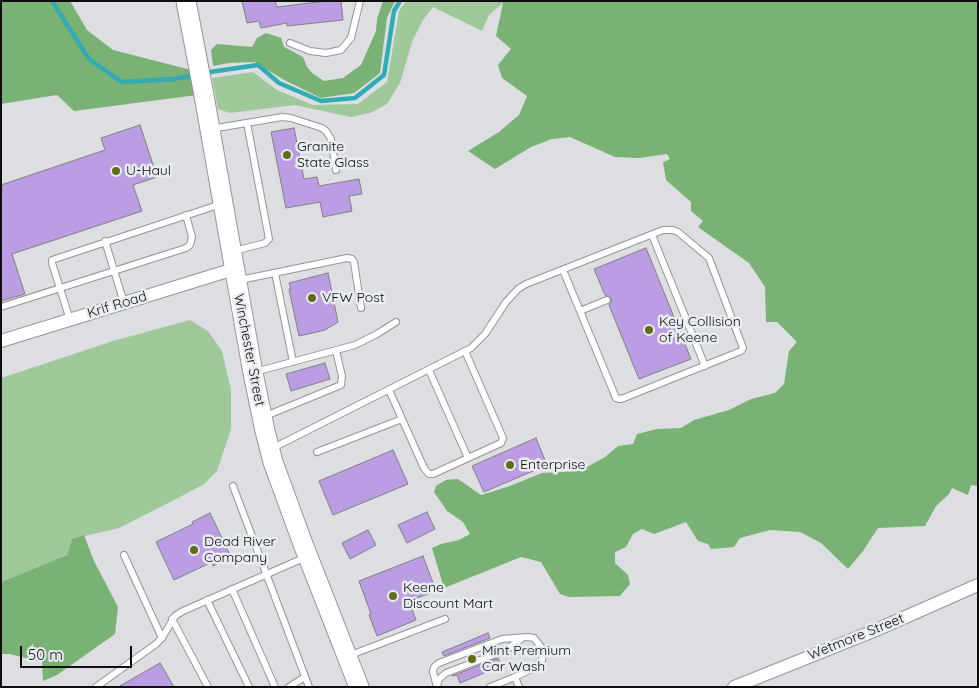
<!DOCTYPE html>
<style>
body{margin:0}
#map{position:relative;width:979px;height:688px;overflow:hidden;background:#dcdee2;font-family:Quicksand,sans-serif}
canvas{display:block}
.frame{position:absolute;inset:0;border:2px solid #0e0e10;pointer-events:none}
.scale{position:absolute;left:20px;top:646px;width:112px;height:22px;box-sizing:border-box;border:2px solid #0e0e10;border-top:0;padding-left:6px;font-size:15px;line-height:18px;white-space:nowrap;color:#0e0e10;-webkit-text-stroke:4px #e9ecf0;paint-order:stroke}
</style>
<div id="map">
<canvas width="979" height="688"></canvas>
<div class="frame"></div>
<div class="scale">50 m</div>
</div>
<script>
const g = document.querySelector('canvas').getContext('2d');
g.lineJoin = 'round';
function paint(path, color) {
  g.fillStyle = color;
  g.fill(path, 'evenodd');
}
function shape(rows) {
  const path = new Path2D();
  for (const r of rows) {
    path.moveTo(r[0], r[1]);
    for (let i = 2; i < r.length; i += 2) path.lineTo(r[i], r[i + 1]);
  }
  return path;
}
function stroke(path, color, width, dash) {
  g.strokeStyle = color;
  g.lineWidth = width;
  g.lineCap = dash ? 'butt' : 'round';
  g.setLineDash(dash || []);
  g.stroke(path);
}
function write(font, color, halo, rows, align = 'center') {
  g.font = font + ' Quicksand,sans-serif';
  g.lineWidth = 5;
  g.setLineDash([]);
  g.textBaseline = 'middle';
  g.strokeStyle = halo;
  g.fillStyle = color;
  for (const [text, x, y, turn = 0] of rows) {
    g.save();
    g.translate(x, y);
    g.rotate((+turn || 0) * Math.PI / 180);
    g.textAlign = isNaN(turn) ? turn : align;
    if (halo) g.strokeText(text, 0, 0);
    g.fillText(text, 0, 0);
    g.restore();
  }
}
const green = shape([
 [406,1,501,1,503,3,489,15,482,31,433,7,423,20,412,42,400,83,387,104,370,113,351,117,295,105,230,113,218,109,212,78,253,72,277,90,313,105,358,104,387,82,399,11],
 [190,320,208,331,222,351,231,390,231,429,217,471,204,484,178,498,119,528,72,539,67,555,1,582,1,378,113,341]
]);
const forest = shape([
 [1,1,70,1,87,30,113,50,191,70,197,95,74,111,57,95,1,104],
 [383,1,395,1,387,18,380,73,354,93,321,98,284,80,255,62,229,63,213,66,211,50,217,44,252,47,257,38,266,33,281,38,284,47,303,57,307,67,312,73,324,81,343,78,361,65,376,31,377,19],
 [501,1,978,1,978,486,971,485,968,495,952,488,949,494,936,506,925,526,878,528,863,551,848,569,821,543,800,532,770,530,740,538,734,547,711,549,708,544,698,541,686,522,654,534,642,529,633,534,626,547,615,552,615,563,628,575,630,584,620,596,569,597,560,594,541,562,521,557,444,588,432,548,441,544,459,540,470,534,463,522,447,511,434,492,436,486,446,480,458,479,481,495,507,487,542,473,580,471,605,457,618,446,633,444,637,434,657,429,681,428,694,420,729,410,751,399,775,393,784,384,789,351,797,342,777,322,766,322,765,287,749,263,698,227,703,221,691,211,691,202,666,180,663,162,670,159,667,154,639,158,615,157,570,137,552,139,531,147,495,169,468,151,499,132,519,115,527,96,502,78,498,65,511,49,496,36,503,3],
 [84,535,94,561,118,607,115,634,57,675,43,681,42,662,10,654,1,654,1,582,67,555,72,539]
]);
const stream = shape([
 [52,1,89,59,122,82,174,79,195,75],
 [203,73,258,65,279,83,321,101,355,98,384,75,394,11,400,1]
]);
const building = shape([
 [242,1,275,1,277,7,326,1,341,1,343,20,287,26,287,23,261,28,259,21,247,23,242,1],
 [140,125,157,177,133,185,142,211,12,254,25,294,1,301,1,185,105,150,101,138,140,125],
 [294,128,304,179,317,177,319,186,359,179,362,194,349,196,352,211,323,217,320,202,286,208,271,132,294,128],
 [646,248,691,359,639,379,609,305,612,301,611,298,605,295,594,269,646,248],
 [328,273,338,322,325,330,299,336,289,289,291,289,289,283,328,273],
 [325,363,330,379,291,391,286,374,325,363],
 [536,438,547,465,484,492,472,466,536,438],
 [393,450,408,484,333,515,319,481,393,450],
 [427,512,435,529,407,543,398,525,427,512],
 [210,513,231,557,213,566,212,562,174,580,156,542,193,524,192,522,210,513],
 [368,530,376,545,350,559,342,543,368,530],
 [423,556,436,591,409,601,416,620,377,636,369,615,371,614,359,581,423,556],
 [488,633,490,638,444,656,442,652,488,633],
 [498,658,501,666,460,683,457,675,452,676,498,658],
 [160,663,174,687,118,687,160,663]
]);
const service = shape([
 [290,43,310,51,326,53,341,50,351,38,360,1],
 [211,129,282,117,291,118,322,128,326,131,331,139,336,170],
 [652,235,705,366],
 [105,241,124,303],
 [234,251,265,243,269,239,247,123],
 [275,273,293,362],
 [240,280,347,258,352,259,354,262,361,308],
 [1,307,186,248,190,245,192,237,186,215],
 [580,311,607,300],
 [70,320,52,263,52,260,221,204],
 [429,370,468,458],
 [255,372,355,345,377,334,396,322],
 [389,390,424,468,429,474,433,474,501,443,503,438,465,351],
 [263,417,341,385,342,376,336,351],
 [273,448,471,348,485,334,506,302,518,289,526,284,663,230,673,230,678,232,709,258,743,348,741,351,624,398,620,399,616,398,563,270],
 [317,452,402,419],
 [233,486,309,687],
 [124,555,162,638],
 [232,589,275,687],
 [207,600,249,687],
 [172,619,208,687],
 [348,656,445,619],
 [437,686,439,679,446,673,506,650,521,639],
 [96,687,156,644,162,638,175,616,183,611,306,557],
 [289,687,305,677],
 [437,687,433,672,434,667,439,663,502,639,528,637,534,638,541,647,543,653,542,660,534,668,515,677],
 [490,687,515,677,519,687]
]);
const minor = shape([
 [1,341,234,269],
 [734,687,876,630,978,585]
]);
const primary = shape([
 [186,1,203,90,253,373,265,431,273,462,303,544,359,687]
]);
const markers = [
 [287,155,5,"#616e18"],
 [116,171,5,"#616e18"],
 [312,298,5,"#616e18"],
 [649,330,5,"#616e18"],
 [510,465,5,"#616e18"],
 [194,550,5,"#616e18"],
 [393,596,5,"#616e18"],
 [472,659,5,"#616e18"]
];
const poiNames = [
 ["Granite",297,147],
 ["State Glass",297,163],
 ["U-Haul",126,171],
 ["VFW Post",322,298],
 ["Key Collision",659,322],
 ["of Keene",659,338],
 ["Enterprise",520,465],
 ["Dead River",204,542],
 ["Company",204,558],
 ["Keene",403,588],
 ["Discount Mart",403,604],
 ["Mint Premium",482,651],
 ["Car Wash",482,667]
];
const streetNames = [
 ["Krif Road",117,305,-17],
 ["Winchester Street",249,350,79],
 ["Wetmore Street",856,637,-22]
];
paint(green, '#a0c99b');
paint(forest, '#7ab174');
stroke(stream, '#31abb4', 4.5);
paint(building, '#bb9de3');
stroke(building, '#817f83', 1);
stroke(service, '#939598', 8);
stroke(minor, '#939598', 14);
stroke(primary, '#939598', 21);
stroke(service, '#fff', 6);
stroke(minor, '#fff', 12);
stroke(primary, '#fff', 19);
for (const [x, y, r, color] of markers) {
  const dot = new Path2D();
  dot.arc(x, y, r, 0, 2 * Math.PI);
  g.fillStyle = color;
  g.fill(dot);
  stroke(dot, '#e9ecf0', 2);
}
write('14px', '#0e0e10', '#e9ecf0', poiNames, 'left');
write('14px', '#0e0e10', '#e9ecf0', streetNames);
</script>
